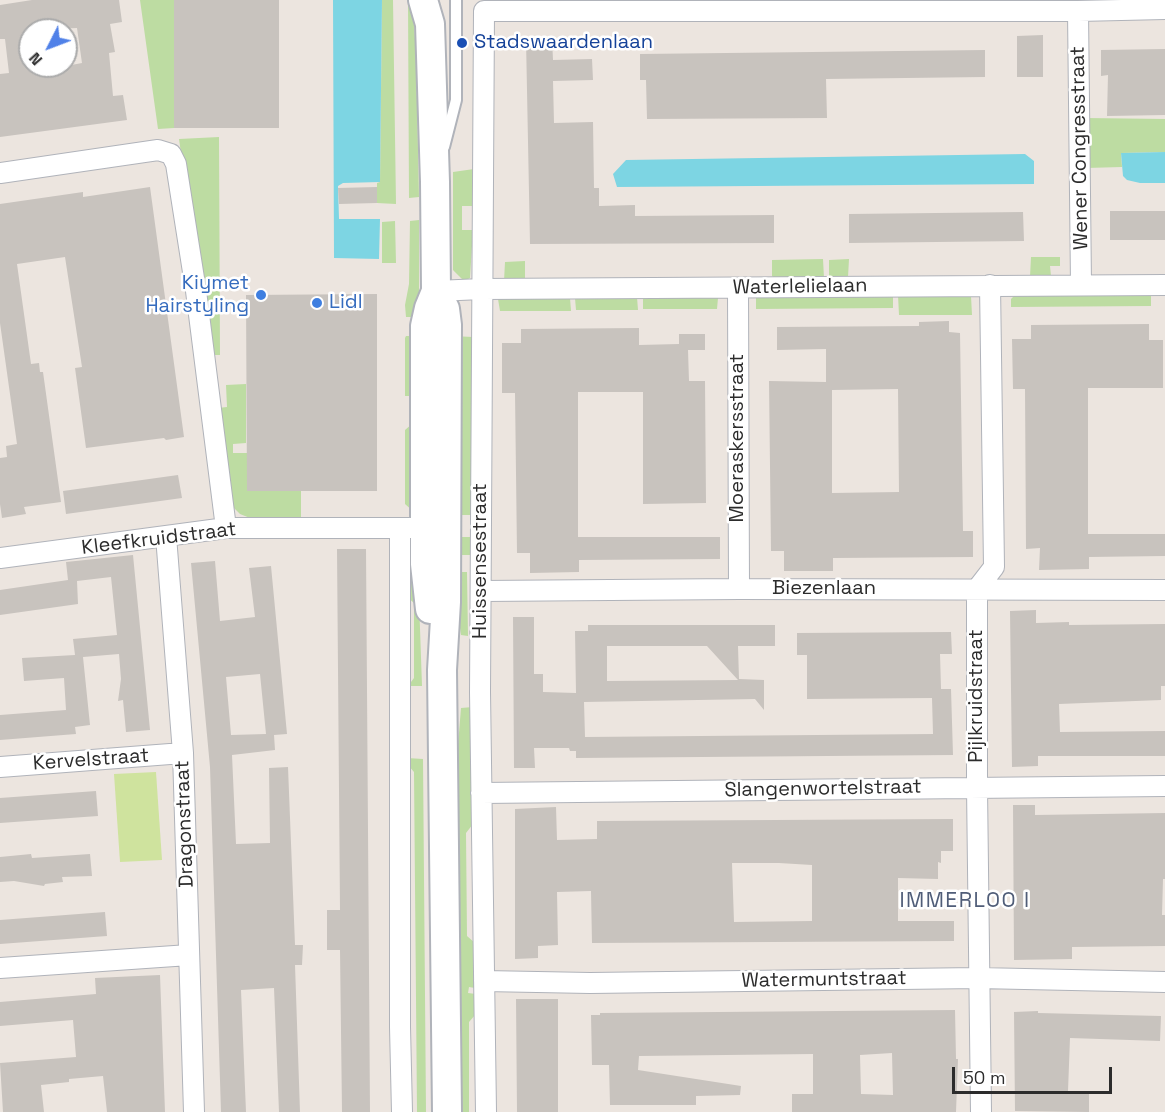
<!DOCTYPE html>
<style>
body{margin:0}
#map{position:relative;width:1165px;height:1112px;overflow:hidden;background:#ece5df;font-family:"Space Grotesk",sans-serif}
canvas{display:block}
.north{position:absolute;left:18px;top:18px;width:60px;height:60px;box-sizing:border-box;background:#fff;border:2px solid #ababab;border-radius:50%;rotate:228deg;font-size:16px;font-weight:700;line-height:24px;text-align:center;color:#2c2c2c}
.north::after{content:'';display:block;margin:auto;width:21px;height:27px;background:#5081e8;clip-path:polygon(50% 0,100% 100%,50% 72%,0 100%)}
.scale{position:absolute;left:952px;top:1067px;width:160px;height:27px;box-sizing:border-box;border:3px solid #2c2c2c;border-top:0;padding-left:8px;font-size:18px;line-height:21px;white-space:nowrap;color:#2c2c2c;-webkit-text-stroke:4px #fff;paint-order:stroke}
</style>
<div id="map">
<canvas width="1165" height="1112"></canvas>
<div class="north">N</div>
<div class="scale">50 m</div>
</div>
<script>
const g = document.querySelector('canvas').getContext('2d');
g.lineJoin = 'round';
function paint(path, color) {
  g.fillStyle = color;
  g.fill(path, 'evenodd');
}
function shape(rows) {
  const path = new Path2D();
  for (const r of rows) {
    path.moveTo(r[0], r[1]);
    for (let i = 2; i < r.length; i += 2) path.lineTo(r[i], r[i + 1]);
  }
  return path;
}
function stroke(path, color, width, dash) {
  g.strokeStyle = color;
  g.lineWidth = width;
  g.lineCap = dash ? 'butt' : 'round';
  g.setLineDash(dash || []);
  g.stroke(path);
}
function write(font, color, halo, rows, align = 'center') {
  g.font = font + ' "Space Grotesk",sans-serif';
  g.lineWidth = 5;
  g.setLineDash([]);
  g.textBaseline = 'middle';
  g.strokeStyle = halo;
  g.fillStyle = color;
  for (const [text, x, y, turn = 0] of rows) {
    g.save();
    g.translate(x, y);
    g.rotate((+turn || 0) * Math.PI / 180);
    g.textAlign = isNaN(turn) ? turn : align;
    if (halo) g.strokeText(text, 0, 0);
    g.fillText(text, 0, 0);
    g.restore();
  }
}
const green = shape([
 [140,0,174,0,174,128,158,129],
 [382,0,393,0,396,204,377,203,377,183,380,182],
 [408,0,412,0,416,51,419,197,409,198],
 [1086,118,1165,119,1165,152,1121,153,1122,167,1086,168],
 [219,137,220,355,210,355,179,139],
 [474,169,474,206,462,206,462,230,473,230,470,278,464,281,453,270,453,172],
 [419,220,419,317,406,317,405,305,409,284,410,221],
 [395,221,396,263,382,263,382,222],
 [1031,257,1060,257,1060,266,1050,266,1051,276,1030,277],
 [823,259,824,278,774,278,772,276,772,260],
 [849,259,848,277,829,278,829,260],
 [525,261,525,279,504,281,505,262],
 [1151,292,1151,306,1011,307,1011,299,1015,295],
 [893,295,893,308,756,309,756,298],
 [898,295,967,295,971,296,972,315,899,315],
 [713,296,718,298,717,309,643,309,643,297],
 [637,297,638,310,576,310,575,298],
 [570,298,571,311,500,311,498,299],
 [406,336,420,336,421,396,405,396,405,338],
 [452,336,473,337,473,515,454,515],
 [246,384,246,443,233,444,233,453,247,453,247,491,301,491,301,517,250,518,240,514,232,506,218,408,227,407,226,385],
 [420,417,414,512,405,504,405,430],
 [456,537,473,537,473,555,457,555],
 [406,571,418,571,422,686,408,686,414,678,414,603,406,596],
 [452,572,467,572,468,636,461,635],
 [473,707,473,824,466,833,467,936,475,943,475,988,469,987,468,993,476,994,476,1014,469,1022,469,1112,456,1112,453,807,461,708],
 [407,758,423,759,426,1112,417,1112,414,772,408,765]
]);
const pitch = shape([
 [156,772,162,860,120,862,114,774]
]);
const water = shape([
 [333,0,382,0,380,182,343,183,338,186,339,219,380,219,379,259,334,258],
 [1165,152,1165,183,1140,183,1127,180,1123,176,1121,153],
 [1025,154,1034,161,1034,184,617,187,613,174,626,160]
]);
const building = shape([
 [32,0,119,0,122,22,110,24,115,52,109,53,113,96,123,95,127,120,0,137,0,74,9,73,5,39,0,39,0,5],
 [77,28,82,63,66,66,30,66,30,30],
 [174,0,279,0,279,128,174,128],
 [1043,35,1043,77,1017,77,1017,36],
 [526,39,552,39,553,60,592,59,593,80,553,81,554,123,593,122,594,188,599,188,599,206,635,205,635,216,774,215,774,243,530,244],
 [1165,49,1165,115,1107,116,1108,75,1101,76,1101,50],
 [985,50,985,77,826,79,827,118,647,119,646,80,640,80,640,54],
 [150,187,184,437,166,440,164,438,86,448,75,368,82,367,65,257,17,264,31,364,39,363,40,372,43,372,61,502,24,507,26,514,2,518,0,504,0,458,7,457,6,446,17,444,0,323,0,204,83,192,83,197],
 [377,187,377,203,339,204,338,188],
 [1110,211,1165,211,1165,240,1110,240],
 [1023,212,1024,241,849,243,849,214],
 [377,294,377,491,247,491,246,295],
 [949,321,949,332,960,333,963,531,973,531,973,557,833,558,833,571,784,571,784,551,771,551,769,381,826,382,826,349,777,350,777,327,919,326,919,322],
 [898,389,899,492,832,493,832,390],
 [1149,324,1149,340,1163,340,1163,388,1088,388,1088,534,1165,534,1165,556,1089,557,1089,569,1039,570,1040,548,1026,549,1025,389,1013,389,1012,339,1031,339,1031,325],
 [639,328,639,345,679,344,679,334,705,334,705,350,688,350,689,381,705,381,706,503,643,504,643,392,578,392,578,537,720,537,720,559,579,560,579,572,530,573,530,553,517,553,515,393,502,393,502,343,521,343,521,329],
 [178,475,182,498,66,514,63,491],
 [337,549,366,549,370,1112,342,1112,340,950,327,950,327,910,340,910],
 [133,555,150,730,126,732,123,700,118,701,121,679,119,654,83,657,90,725,75,727,76,734,0,740,0,715,66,710,64,678,24,681,22,658,75,655,73,639,117,635,111,577,77,581,78,604,0,615,0,590,68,580,66,562],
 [215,561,220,621,255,617,249,568,271,566,287,734,274,735,275,750,232,755,236,844,270,843,269,768,288,767,295,945,303,945,302,965,295,965,300,1112,279,1112,274,988,241,990,246,1112,221,1112,210,767,191,563],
 [260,674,266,734,231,735,226,677],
 [1036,610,1036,623,1069,622,1069,625,1165,624,1165,686,1161,686,1161,700,1059,704,1060,732,1165,731,1165,756,1038,756,1038,766,1012,767,1010,611],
 [513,617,534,617,534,674,543,674,543,692,576,693,575,631,588,631,588,625,775,625,775,646,738,646,739,679,764,680,764,710,755,699,584,702,585,737,933,734,932,698,807,699,807,655,797,655,797,633,951,632,952,654,940,654,941,689,951,689,953,755,576,758,576,751,570,751,569,748,534,748,535,768,514,768],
 [607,646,707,646,738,680,607,681],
 [96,791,98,816,0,823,0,798],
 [1013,805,1035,805,1035,815,1165,813,1165,879,1163,879,1162,915,1165,915,1165,946,1072,947,1072,959,1014,960],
 [556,807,557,840,597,839,597,821,953,819,953,851,941,851,941,863,938,862,938,879,898,878,898,921,954,921,954,941,592,943,591,891,557,892,558,945,538,946,538,958,515,959,515,809],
 [732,863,779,863,812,865,812,921,734,922],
 [31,854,32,858,90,854,92,876,62,877,63,882,45,884,44,886,14,881,0,882,0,857],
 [105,912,107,936,0,944,0,920],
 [160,975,165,1112,107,1112,103,1076,69,1079,69,1082,41,1085,44,1112,3,1112,0,1063,76,1057,73,1020,0,1026,0,1002,96,994,95,978],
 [516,999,558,999,558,1112,517,1112],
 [955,1010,956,1059,958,1059,956,1112,792,1112,792,1094,813,1094,813,1054,639,1056,638,1070,741,1086,740,1095,696,1096,696,1105,610,1105,609,1065,592,1065,591,1015,600,1015,600,1013],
 [892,1053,893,1095,861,1094,860,1055],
 [1038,1011,1038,1013,1161,1016,1160,1041,1070,1038,1068,1091,1089,1092,1089,1112,1015,1111,1014,1012]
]);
const lane = shape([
 [444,147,456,100,456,0]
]);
const street = shape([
 [1078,11,1081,285],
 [0,173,158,150,171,154,176,164,196,291,226,528],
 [738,288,739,589],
 [436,291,482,289,1165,285],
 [400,528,400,1027,402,1112],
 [166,536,183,753,194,1112],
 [0,558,226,528,412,528],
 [482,591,739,589,1165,590],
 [0,767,183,753],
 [481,793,1165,786],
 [0,968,189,955],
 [484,981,590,983,978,978,1165,982],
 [486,1112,480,692,484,11,1078,11,1165,9],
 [981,1112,977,787,977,589,994,567,990,285]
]);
const secondary = shape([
 [423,0,430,24,435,182,436,291,429,308,425,326,425,564,430,609],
 [436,291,445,309,447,325,446,602,442,670,447,1112]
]);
const markers = [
 [462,43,6,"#1a4fb4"],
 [261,295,6,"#3f7fe0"],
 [317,303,6,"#3f7fe0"]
];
const transitNames = [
 ["Stadswaardenlaan",474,43]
];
const streetNames = [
 ["Wener Congresstraat",1080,148,-91],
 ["Waterlelielaan",800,287,-1],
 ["Moeraskersstraat",738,438,-90],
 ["Kleefkruidstraat",159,539,-7],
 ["Huissensestraat",481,561,-90],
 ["Biezenlaan",824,589],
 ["Pijlkruidstraat",977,696,-90],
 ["Kervelstraat",91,760,-4],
 ["Slangenwortelstraat",823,789,-1],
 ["Dragonstraat",185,824,-92],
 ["Watermuntstraat",824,980,-1]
];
const shopNames = [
 ["Kiymet",249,284],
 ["Hairstyling",249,307],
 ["Lidl",329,303,"left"]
];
const neighbourhoodNames = [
 ["IMMERLOO I",965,901]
];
paint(green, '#bddca2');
paint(pitch, '#cfe39e');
paint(water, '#7dd5e3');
paint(building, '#c8c3be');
stroke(lane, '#b0b3ba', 14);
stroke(street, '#b0b3ba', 22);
stroke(secondary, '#b0b3ba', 32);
stroke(lane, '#fff', 10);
stroke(street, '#fff', 20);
stroke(secondary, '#fff', 28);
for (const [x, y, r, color] of markers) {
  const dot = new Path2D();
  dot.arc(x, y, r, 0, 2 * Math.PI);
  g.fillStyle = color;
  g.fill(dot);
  stroke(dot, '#fff', 2);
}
write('20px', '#164399', '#fff', transitNames, 'left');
write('20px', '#2c2c2c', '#fff', streetNames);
write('20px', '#366cbe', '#fff', shopNames, 'right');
g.letterSpacing = '1.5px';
write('21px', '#505d78', '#fff', neighbourhoodNames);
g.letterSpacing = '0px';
</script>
